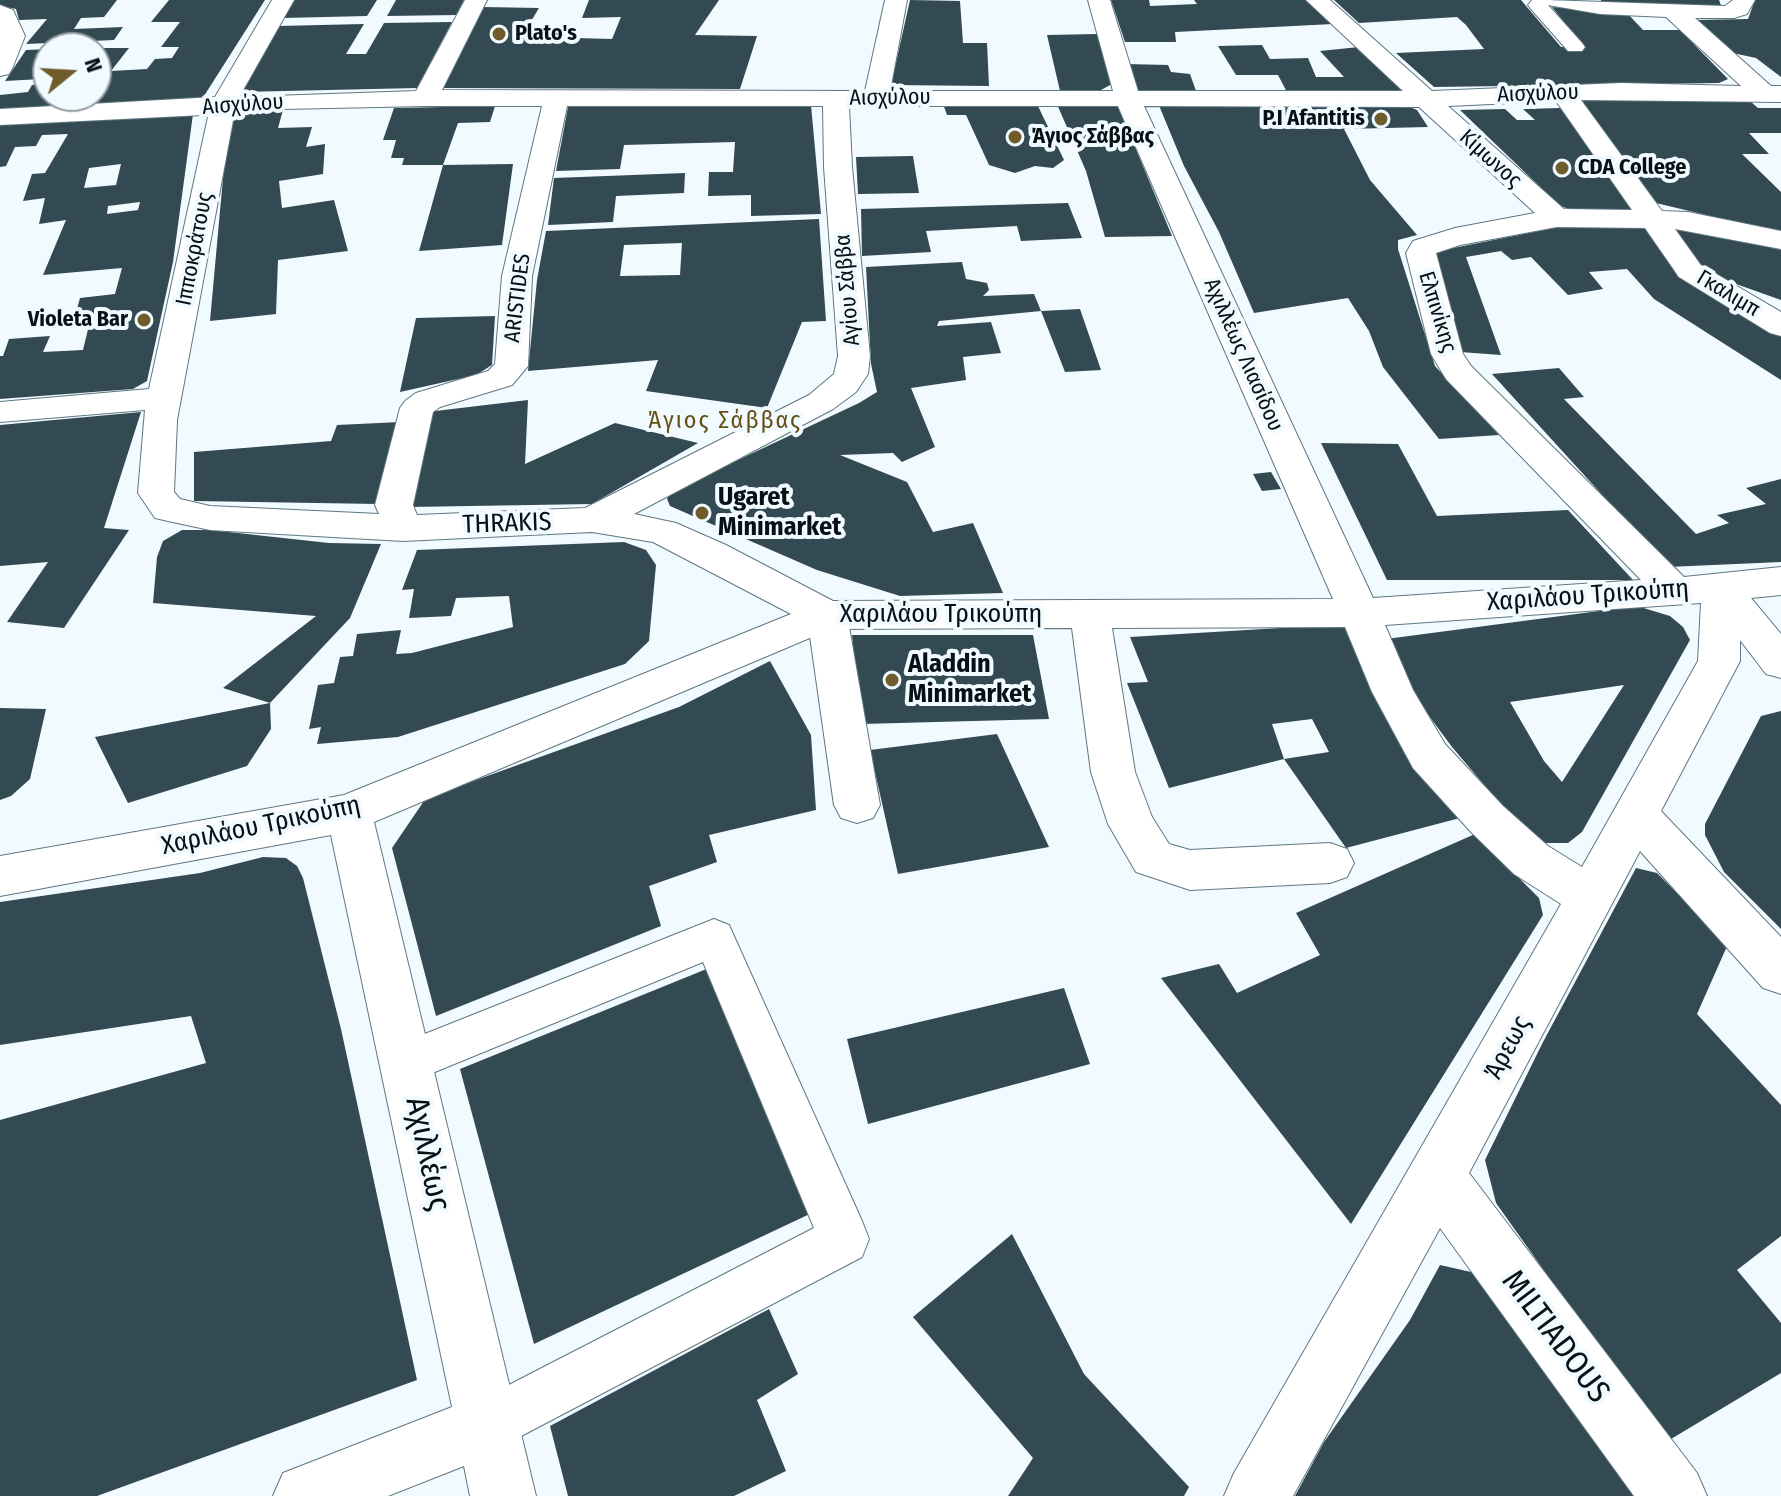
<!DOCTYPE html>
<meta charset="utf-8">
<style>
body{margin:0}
#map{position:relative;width:1781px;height:1496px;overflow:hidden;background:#f0faff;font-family:"Fira Sans Condensed",sans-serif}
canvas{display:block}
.north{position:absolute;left:32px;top:32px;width:80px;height:80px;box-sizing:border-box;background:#f0faff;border:2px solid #939ca1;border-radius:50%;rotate:72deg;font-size:22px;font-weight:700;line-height:32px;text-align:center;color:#071014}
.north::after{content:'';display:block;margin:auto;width:28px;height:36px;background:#705c2b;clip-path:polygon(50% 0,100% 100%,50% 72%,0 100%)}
</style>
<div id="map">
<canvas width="1781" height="1496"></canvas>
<div class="north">N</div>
</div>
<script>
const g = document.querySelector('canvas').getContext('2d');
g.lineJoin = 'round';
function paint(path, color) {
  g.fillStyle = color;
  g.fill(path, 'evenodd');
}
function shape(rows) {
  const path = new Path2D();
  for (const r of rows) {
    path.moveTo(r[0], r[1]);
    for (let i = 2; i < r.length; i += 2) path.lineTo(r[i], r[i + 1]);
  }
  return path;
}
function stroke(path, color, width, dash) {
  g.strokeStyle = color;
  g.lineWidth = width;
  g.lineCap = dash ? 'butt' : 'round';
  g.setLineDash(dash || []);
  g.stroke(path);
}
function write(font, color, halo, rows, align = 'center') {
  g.font = font + ' "Fira Sans Condensed",sans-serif';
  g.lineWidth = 8;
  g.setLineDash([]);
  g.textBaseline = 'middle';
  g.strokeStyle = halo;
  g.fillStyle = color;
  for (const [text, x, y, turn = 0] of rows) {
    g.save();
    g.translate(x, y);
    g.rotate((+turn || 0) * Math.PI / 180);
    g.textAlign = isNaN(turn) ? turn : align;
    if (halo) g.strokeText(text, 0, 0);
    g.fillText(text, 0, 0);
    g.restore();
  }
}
const building = shape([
 [0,0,117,0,104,17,81,18,74,29,123,27,114,40,26,44,47,19,19,20,16,9,0,6],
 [169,0,265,0,204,96,189,102,0,113,0,95,28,92,32,85,48,84,48,96,96,96,96,48,129,48,111,71,147,69,155,59,172,58,179,47,161,47,180,22,151,22],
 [295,0,377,0,367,16,283,18],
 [396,0,464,0,456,15,387,16],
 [589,0,719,0,695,35,757,36,740,89,442,88,483,7,539,8,527,28,579,27,576,38,612,39,621,17,582,18],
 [910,0,960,1,963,43,987,43,989,86,891,85],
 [1111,0,1149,0,1150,6,1197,4,1194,0,1308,0,1333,24,1175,32,1176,42,1125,42],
 [1334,0,1521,0,1561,47,1584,47,1552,7,1627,13,1643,30,1680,30,1728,79,1719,83,1434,87,1396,53,1484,49,1466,25,1457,17,1359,23],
 [1601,0,1719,0,1722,8,1601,2],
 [1755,0,1781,0,1781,77,1756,58,1728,52,1694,20,1748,19],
 [452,22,417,88,239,92,278,26,364,24,346,54,366,54,384,23],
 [1097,34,1112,84,1101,90,1060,91,1047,35],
 [1262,45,1270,59,1308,58,1316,77,1344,77,1320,51,1359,47,1403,88,1394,93,1288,94,1278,75,1236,75,1218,46],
 [48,49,48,72,41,79,5,81,26,50],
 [1126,64,1168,65,1171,72,1190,74,1196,91,1134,91],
 [1629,98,1751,102,1758,108,1781,108,1781,133,1749,133,1769,154,1742,154,1781,192,1781,233,1656,203,1581,105,1585,99],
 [1035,100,1064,160,1053,168,1035,166,1015,173,989,165,966,115,947,115,943,104],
 [1056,102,1118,106,1172,236,1105,237,1086,171],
 [1158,103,1405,105,1417,110,1428,127,1344,129,1370,180,1417,235,1398,240,1398,249,1435,366,1499,435,1439,439,1383,367,1369,331,1348,298,1254,313,1219,232,1184,166],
 [811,105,821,214,751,216,751,195,708,196,709,172,733,172,735,142,624,145,620,169,556,171,568,107],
 [495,106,490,122,458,123,443,165,513,164,502,245,419,251,443,165,402,165,404,158,391,158,396,140,383,140,394,108],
 [1560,108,1589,141,1634,211,1579,212,1560,206,1460,110,1505,109,1517,120,1535,120,1523,109],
 [283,110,278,128,312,127,306,147,325,144,323,174,279,181,282,208,334,200,348,251,278,260,276,314,210,321,224,167,235,113],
 [193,114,173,262,147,381,133,389,0,399,0,356,3,356,9,339,50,336,43,352,83,350,90,321,73,323,80,298,115,294,122,268,43,275,66,220,39,224,45,198,23,201,32,174,45,173,68,134,42,135,36,146,15,147,6,166,0,167,0,121],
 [121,164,116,185,84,188,89,168],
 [140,202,138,210,107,214,108,206],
 [913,156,919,193,858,194,856,157],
 [685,173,684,193,616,196,613,222,548,225,554,178],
 [1068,203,1082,238,1021,241,1017,226,926,231,931,252,862,256,861,209],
 [819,219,826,321,802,322,767,408,646,391,658,360,528,371,537,280,546,231],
 [682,243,680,275,620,276,624,245],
 [1584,222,1644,225,1687,281,1781,336,1781,380,1654,299,1627,269,1589,272,1603,289,1568,295,1531,257,1512,260,1501,251,1466,257,1501,355,1460,352,1433,252],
 [1678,226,1781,250,1781,300,1708,274,1669,229],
 [962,262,966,279,987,283,989,290,983,296,1034,294,1041,311,939,321,937,326,991,322,1001,353,963,357,966,380,911,388,935,447,902,462,893,453,840,455,907,482,933,532,973,523,1003,593,900,596,817,570,670,506,667,499,672,491,859,403,877,392,871,364,866,267],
 [1080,309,1101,370,1065,372,1041,311],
 [495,316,492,365,476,375,400,392,416,318],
 [1559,368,1584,397,1564,399,1696,534,1729,523,1717,515,1766,504,1746,488,1781,479,1781,562,1668,567,1492,374],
 [528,400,525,464,615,423,698,443,592,504,409,507,427,412],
 [141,412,104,528,129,530,64,628,7,622,48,562,0,566,0,425],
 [400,422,378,504,194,501,194,452,331,441,337,425],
 [1321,443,1398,444,1437,516,1568,510,1633,580,1387,580],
 [1271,472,1281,489,1262,491,1253,474],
 [182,530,210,530,329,543,381,544,350,618,270,703,271,729,247,766,128,803,95,737,270,703,223,688,316,616,153,603,157,557,163,541],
 [624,542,646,550,656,565,649,641,625,664,398,737,317,744,321,727,309,729,318,685,334,683,340,657,353,656,357,634,401,630,396,654,412,653,513,627,509,596,456,598,451,616,409,618,414,589,402,590,417,550],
 [1637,606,1670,616,1683,627,1690,640,1582,832,1568,843,1539,843,1525,833,1452,747,1415,697,1386,639],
 [1624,685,1562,782,1544,761,1510,702],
 [1347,624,1460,818,1346,848,1284,759,1169,788,1127,683,1148,682,1130,637],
 [1312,719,1329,752,1284,759,1272,724],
 [852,635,1033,635,1049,719,861,724],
 [770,661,811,735,816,810,709,835,717,862,649,886,661,926,436,1016,392,848,426,798,679,707],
 [0,708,46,709,30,779,11,796,0,800],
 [1781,711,1781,929,1724,872,1705,835,1705,824,1761,716],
 [997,734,1049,847,898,874,870,750],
 [1475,834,1539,898,1543,915,1351,1224,1161,978,1219,964,1237,993,1320,955,1296,913],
 [263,857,286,858,297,866,303,878,341,1029,417,1380,97,1496,0,1496,0,1120,206,1063,191,1016,0,1045,0,902,200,873],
 [1636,868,1657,873,1728,944,1697,1014,1781,1105,1781,1236,1737,1270,1781,1323,1781,1373,1666,1442,1496,1203,1485,1160,1543,1042],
 [709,968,814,1212,534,1344,460,1069],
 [1064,988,1090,1064,868,1124,847,1039],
 [1012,1234,1084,1374,1189,1487,1184,1496,1008,1496,1033,1458,913,1317],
 [1440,1265,1493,1277,1644,1496,1295,1496,1324,1442,1410,1320],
 [769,1309,798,1374,757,1400,786,1471,734,1496,568,1496,550,1426]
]);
const service = shape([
 [1532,0,1552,0,1548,5,1582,43,1585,47,1582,51,1568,51,1531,9,1528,5,1532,0],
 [714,919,729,925,862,1221,869,1239,862,1257,504,1445,485,1453,466,1445,458,1426,466,1407,814,1228,703,962,408,1083,392,1077,385,1062,392,1047,714,919]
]);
const pedestrian = shape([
 [272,0,294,0,233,108,204,115,0,125,0,109,215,97,272,0],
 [0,5,13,10,25,36,12,69,9,74,0,76,0,5],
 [1690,262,1701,265,1781,312,1781,336,1770,333,1679,277,1675,271,1679,265,1690,262],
 [827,601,841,605,847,615,880,805,873,818,857,823,841,818,834,805,807,615,813,605,827,601]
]);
const minor = shape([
 [465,0,487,0,442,90,865,91,885,0,907,0,890,91,1113,91,1088,0,1110,0,1138,91,1403,91,1306,0,1330,0,1432,91,1621,83,1741,86,1666,17,1600,14,1548,5,1545,0,1725,6,1733,0,1755,0,1747,14,1734,18,1695,18,1771,86,1781,86,1781,102,1581,100,1662,211,1688,212,1781,231,1781,249,1675,229,1705,271,1701,277,1690,280,1679,277,1645,228,1557,227,1460,245,1436,253,1463,354,1471,366,1684,577,1781,567,1781,595,1751,598,1781,634,1781,678,1766,674,1740,640,1740,661,1661,811,1781,937,1781,994,1763,988,1640,851,1469,1173,1697,1473,1707,1496,1634,1496,1440,1228,1293,1496,1224,1496,1234,1473,1561,904,1514,874,1471,832,1413,768,1372,692,1345,627,1112,628,1135,772,1152,817,1169,844,1190,850,1330,843,1347,849,1354,863,1347,877,1330,883,1190,890,1136,872,1108,824,1091,772,1072,628,831,629,374,822,536,1496,470,1496,464,1466,388,1496,273,1496,283,1473,452,1407,331,835,0,896,0,856,344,795,791,614,653,542,592,532,403,541,210,530,168,521,155,518,138,493,145,410,0,422,0,402,149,389,211,103,215,98,416,91,465,0],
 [1556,101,1632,210,1564,209,1448,106,1556,101],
 [425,106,542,106,502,276,495,364,488,371,416,393,405,401,400,408,375,505,379,514,210,506,180,499,174,492,177,420,235,110,425,106],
 [567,106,823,106,824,167,838,356,834,374,809,395,585,508,417,515,413,505,433,412,440,407,512,385,528,366,532,276,567,106],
 [849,106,1118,106,1333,599,833,601,726,545,676,523,634,514,833,409,856,392,868,374,870,356,852,167,849,106],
 [1144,106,1419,107,1535,213,1455,228,1413,241,1406,253,1431,354,1446,379,1641,580,1373,598,1144,106],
 [1701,603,1698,661,1582,867,1548,846,1503,806,1445,744,1413,690,1385,625,1701,603]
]);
const markers = [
 [499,34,8,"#705c2b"],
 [1381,119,8,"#705c2b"],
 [1015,137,8,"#705c2b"],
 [1562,168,8,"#705c2b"],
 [144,320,8,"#705c2b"],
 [702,513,8,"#705c2b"],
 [892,680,8,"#705c2b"]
];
const farPoinames = [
 ["Plato's",515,34],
 ["P.I Afantitis",1365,119,"right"],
 ["Άγιος Σάββας",1031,137],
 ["CDA College",1578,168],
 ["Violeta Bar",128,320,"right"]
];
const farStreetnames = [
 ["Αισχύλου",1538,94,-2],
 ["Αισχύλου",890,98,-1],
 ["Αισχύλου",243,105,-4],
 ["Κίμωνος",1490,159,42],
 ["Ιπποκράτους",195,249,-79],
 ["Αγίου Σάββα",848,290,-95],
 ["Γκαλιμπ",1728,294,31],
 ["ARISTIDES",518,298,-83],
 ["Ελπινίκης",1437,312,73],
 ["Αχιλλέως Λιασίδου",1243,355,66]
];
const farNeighbourhoodnames = [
 ["Άγιος Σάββας",725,421]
];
const poiNames = [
 ["Ugaret",718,498],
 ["Minimarket",718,528],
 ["Aladdin",908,665],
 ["Minimarket",908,695]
];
const streetNames = [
 ["THRAKIS",507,524,-2],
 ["Χαριλάου Τρικούπη",1588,596,-4],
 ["Χαριλάου Τρικούπη",941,615],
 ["Χαριλάου Τρικούπη",261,826,-12],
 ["Άρεως",1508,1048,-62]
];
const nearStreetnames = [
 ["Αχιλλέως",427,1154,78],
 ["MILTIADOUS",1555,1337,53]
];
paint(building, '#334a53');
stroke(service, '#5f7781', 2);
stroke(pedestrian, '#5f7781', 2);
stroke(minor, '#5f7781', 2);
paint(service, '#fff');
paint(pedestrian, '#fff');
paint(minor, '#fff');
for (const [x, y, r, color] of markers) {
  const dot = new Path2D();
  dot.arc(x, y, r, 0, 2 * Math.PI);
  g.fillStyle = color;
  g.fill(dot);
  stroke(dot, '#f0faff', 3);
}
write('bold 22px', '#071014', '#f0faff', farPoinames, 'left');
write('22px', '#071014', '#f0faff', farStreetnames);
g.letterSpacing = '2px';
write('24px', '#655014', '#f0faff', farNeighbourhoodnames);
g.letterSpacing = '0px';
write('bold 26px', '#071014', '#f0faff', poiNames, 'left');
write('26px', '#071014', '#f0faff', streetNames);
write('32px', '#071014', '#f0faff', nearStreetnames);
</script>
